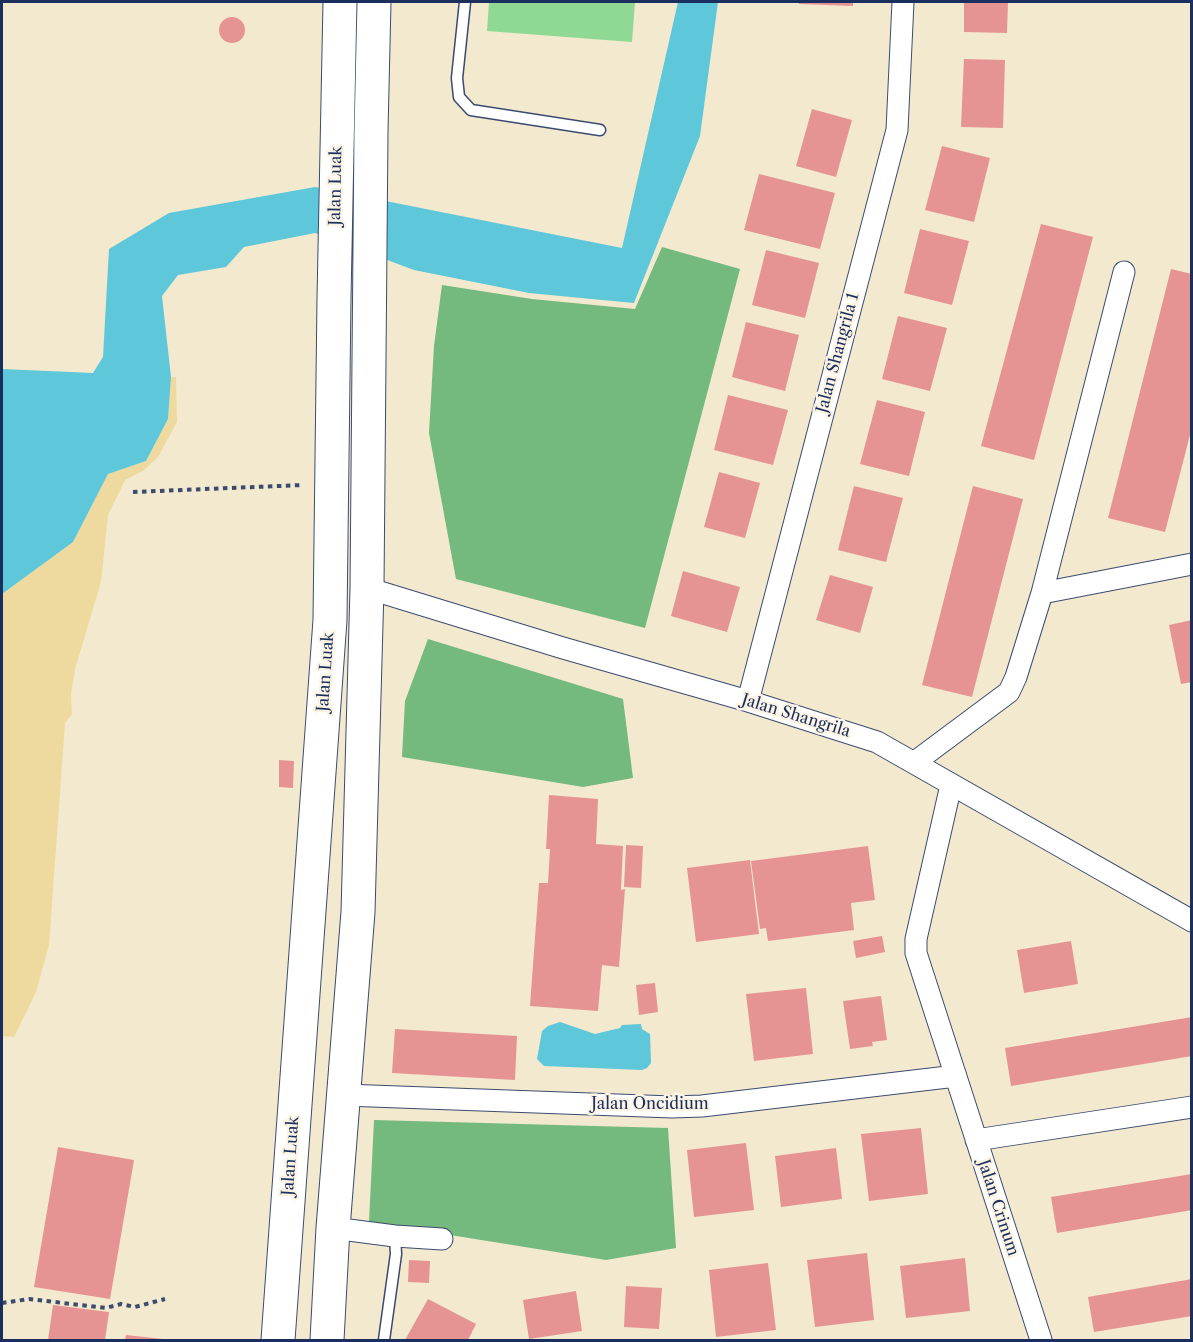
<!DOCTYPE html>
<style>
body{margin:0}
#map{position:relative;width:1193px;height:1342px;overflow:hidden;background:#f2e9ce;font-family:"Libre Caslon Text",serif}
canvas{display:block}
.frame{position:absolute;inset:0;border:3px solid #1b2f5e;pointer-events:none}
</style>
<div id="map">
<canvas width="1193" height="1342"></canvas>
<div class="frame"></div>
</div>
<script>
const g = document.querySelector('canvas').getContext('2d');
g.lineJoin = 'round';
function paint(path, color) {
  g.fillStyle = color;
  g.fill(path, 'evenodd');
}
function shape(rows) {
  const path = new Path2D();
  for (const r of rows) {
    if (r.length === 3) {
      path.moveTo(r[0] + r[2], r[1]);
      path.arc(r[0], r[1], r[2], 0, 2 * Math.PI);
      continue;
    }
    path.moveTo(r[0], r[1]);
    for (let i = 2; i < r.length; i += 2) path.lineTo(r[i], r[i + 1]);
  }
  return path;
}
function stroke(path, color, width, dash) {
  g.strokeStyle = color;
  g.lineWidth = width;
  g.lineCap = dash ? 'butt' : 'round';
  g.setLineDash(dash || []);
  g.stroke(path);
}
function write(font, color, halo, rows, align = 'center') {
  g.font = font + ' "Libre Caslon Text",serif';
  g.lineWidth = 5;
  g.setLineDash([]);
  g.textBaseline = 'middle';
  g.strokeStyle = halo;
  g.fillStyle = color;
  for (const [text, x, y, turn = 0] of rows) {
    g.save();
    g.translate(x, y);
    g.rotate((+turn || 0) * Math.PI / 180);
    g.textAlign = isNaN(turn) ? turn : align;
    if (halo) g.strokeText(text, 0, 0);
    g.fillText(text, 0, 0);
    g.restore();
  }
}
const green = shape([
 [489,2,635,2,632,42,487,31]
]);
const forest = shape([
 [662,247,740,269,645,628,456,579,429,433,434,346,442,285,532,299,635,309],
 [428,639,623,699,633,778,583,787,402,757,405,701],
 [374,1120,668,1128,676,1248,606,1260,369,1222]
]);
const sand = shape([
 [171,377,176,377,177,422,158,457,143,471,125,480,108,515,101,582,75,669,71,694,72,714,65,723,49,945,36,992,14,1037,2,1036,2,594,73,542,108,474,146,461,168,419]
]);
const water = shape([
 [678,2,718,2,700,136,634,303,529,293,414,270,315,233,244,247,226,267,178,275,162,296,171,377,168,419,146,461,108,474,73,542,2,594,2,369,93,373,103,357,109,249,169,213,315,187,622,248],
 [560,1022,595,1034,620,1028,622,1025,641,1024,642,1029,650,1034,651,1063,647,1068,642,1070,544,1066,537,1059,542,1031,548,1026]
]);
const building = shape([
 [799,2,853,2,853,6,799,4],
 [964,2,1008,2,1007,33,964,32],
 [232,30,13],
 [964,59,1005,60,1003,128,961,127],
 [812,109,852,120,836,177,796,166],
 [942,146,990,158,974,222,925,210],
 [759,174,835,193,820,249,744,230],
 [1041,224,1093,237,1034,460,981,446],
 [920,229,969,241,952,305,904,293],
 [766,250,819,263,805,318,752,305],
 [1171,269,1192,274,1192,427,1165,532,1108,518],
 [898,316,947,328,930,391,882,379],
 [746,322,799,335,785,391,732,377],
 [728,395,788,410,773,465,714,450],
 [877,400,925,412,909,476,860,464],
 [719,472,760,483,745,538,704,527],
 [854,486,903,498,886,562,838,550],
 [973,486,1023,499,972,697,922,685],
 [683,571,740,587,727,632,671,616],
 [830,575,873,587,860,633,816,620],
 [1192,620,1192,682,1181,684,1169,625],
 [279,760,294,761,293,788,279,787],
 [549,795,598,799,596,844,623,846,621,890,625,889,619,967,602,965,598,1011,530,1006,539,883,548,883,550,849,546,849],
 [626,845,643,846,641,888,624,887],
 [868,846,875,900,851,903,854,930,768,941,766,928,760,929,751,861],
 [750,860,759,934,696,942,687,868],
 [882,936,885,952,856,958,853,941],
 [1071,941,1078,984,1024,993,1017,950],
 [655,983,658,1012,639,1015,636,985],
 [806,988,813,1054,754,1061,746,994],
 [881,996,887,1040,872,1042,873,1046,850,1049,843,1001],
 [1192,1017,1192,1056,1011,1086,1005,1048],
 [395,1029,517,1036,515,1080,392,1073],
 [921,1128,928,1194,869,1201,861,1134],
 [746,1143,754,1210,694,1217,687,1150],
 [58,1147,134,1160,110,1299,34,1287],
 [836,1148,842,1199,781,1207,775,1156],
 [1192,1174,1192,1210,1057,1233,1051,1197],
 [867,1253,874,1320,815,1327,807,1260],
 [965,1258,970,1311,906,1318,900,1266],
 [409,1260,430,1261,429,1283,408,1282],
 [768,1263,776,1330,716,1337,709,1270],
 [1192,1279,1192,1316,1094,1332,1088,1297],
 [626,1286,662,1288,659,1329,624,1327],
 [576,1291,582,1331,529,1339,523,1300],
 [428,1299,476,1324,468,1340,405,1340],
 [53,1305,109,1312,105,1340,48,1340],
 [126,1335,163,1339,162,1340,125,1340]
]);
const path = shape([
 [133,492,303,485],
 [2,1303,29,1299,106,1308,121,1304,135,1307,165,1299]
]);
const lane = shape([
 [465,2,457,78,459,97,471,110,600,130],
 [384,1340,396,1254,395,1236]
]);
const street = shape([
 [367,588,563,648,748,701,877,742,1192,921],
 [1042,593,1124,272],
 [748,701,897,130,903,2],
 [915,762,1009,692,1016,677,1042,593,1192,564],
 [951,785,916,939,916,953,1041,1340],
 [344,1095,672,1107,702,1106,956,1076],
 [976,1140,1192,1107],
 [333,1228,395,1236,442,1239]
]);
const primary = shape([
 [278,1340,330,620,334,298,340,2],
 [327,1340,333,1228,358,912,367,588,371,131,374,2]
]);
const streetNames = [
 ["Jalan Luak",336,186,-89],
 ["Jalan Shangrila 1",838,353,-75],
 ["Jalan Luak",326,672,-86],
 ["Jalan Shangrila",796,716,17],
 ["Jalan Oncidium",650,1104],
 ["Jalan Luak",291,1156,-86],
 ["Jalan Crinum",998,1208,72]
];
paint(green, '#90d995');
paint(forest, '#74b97e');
paint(sand, '#eeda9e');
paint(water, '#5ec7d9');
paint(building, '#e69493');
stroke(lane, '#3b4b6f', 13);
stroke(street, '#3b4b6f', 23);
stroke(primary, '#3b4b6f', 35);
stroke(path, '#3b4b6f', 4, [4.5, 4.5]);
stroke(lane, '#fff', 10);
stroke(street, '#fff', 21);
stroke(primary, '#fff', 33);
write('16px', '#1b2f5e', '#fcf5e5', streetNames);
</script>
